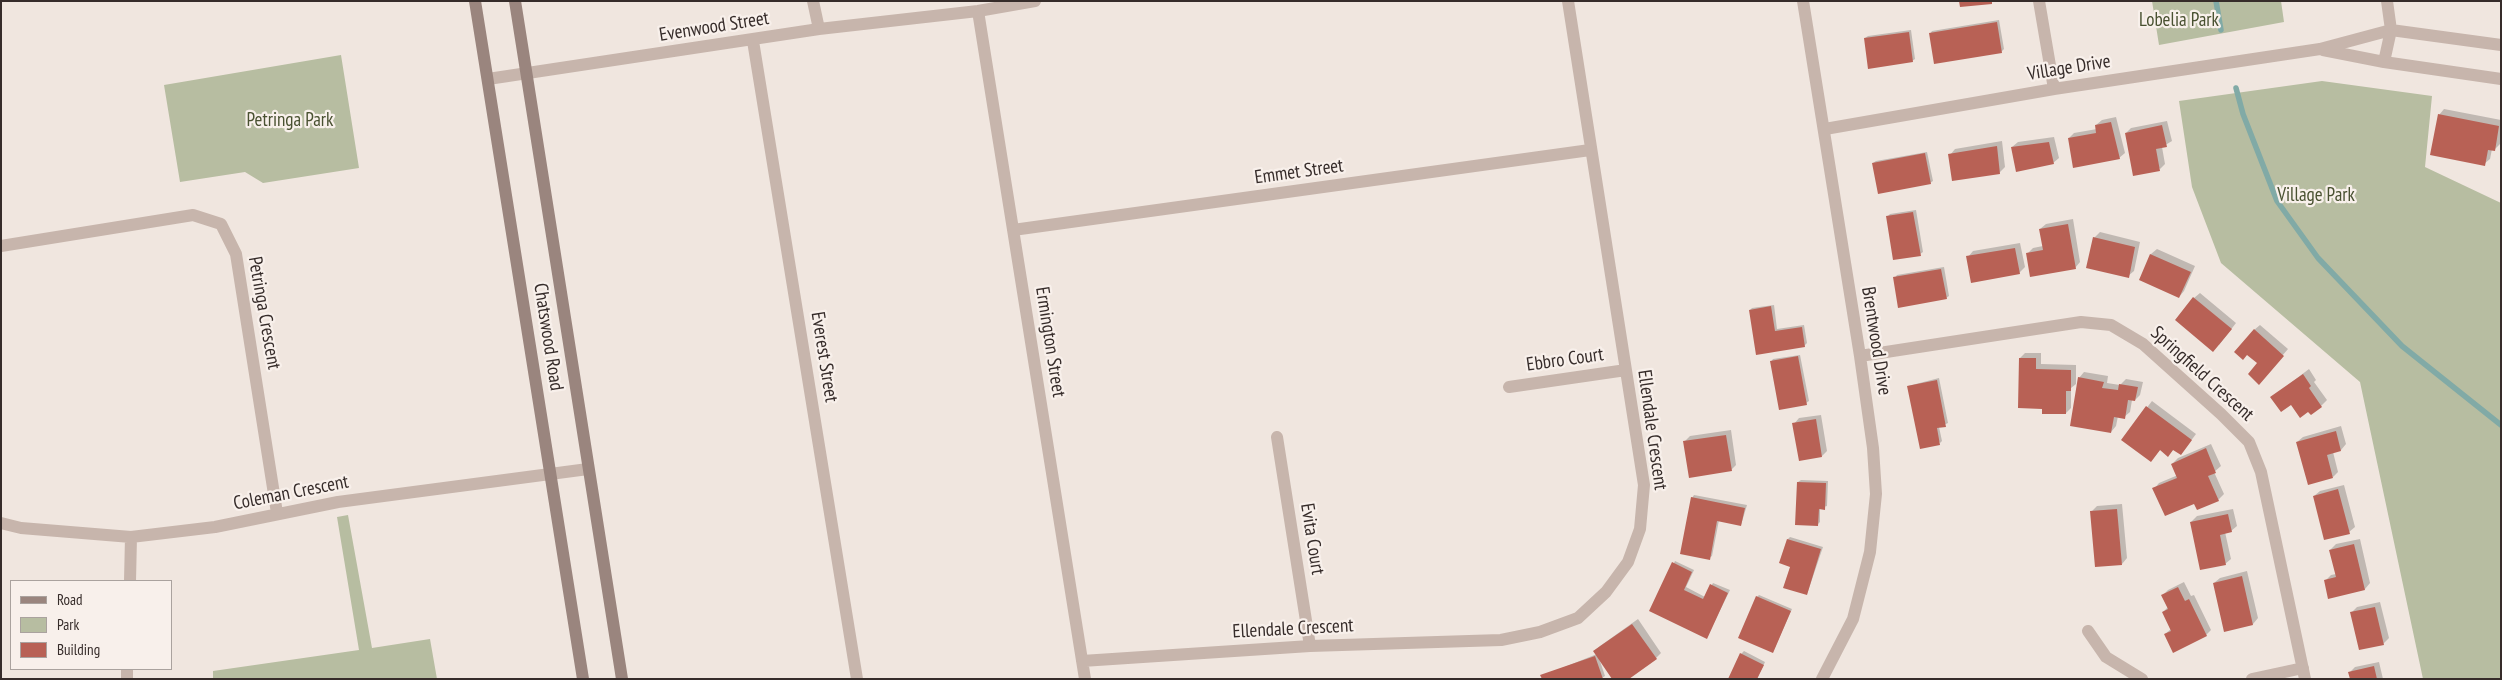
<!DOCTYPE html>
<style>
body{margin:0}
#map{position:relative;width:2502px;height:680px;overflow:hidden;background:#f0e6df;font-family:"PT Sans Narrow",sans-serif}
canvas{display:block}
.frame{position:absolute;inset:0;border:2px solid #362c2a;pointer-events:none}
.legend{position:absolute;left:10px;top:580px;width:162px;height:90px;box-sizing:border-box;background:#f8f0eb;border:1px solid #aaa29e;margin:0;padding:6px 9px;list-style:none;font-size:15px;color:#362c2a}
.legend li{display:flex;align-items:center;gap:10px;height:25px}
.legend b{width:25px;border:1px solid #aaa29e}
</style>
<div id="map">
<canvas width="2502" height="680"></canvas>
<div class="frame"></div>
<ul class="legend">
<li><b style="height:6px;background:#9a857e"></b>Road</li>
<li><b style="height:14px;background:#b7bda1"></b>Park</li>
<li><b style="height:14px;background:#b86155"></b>Building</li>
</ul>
</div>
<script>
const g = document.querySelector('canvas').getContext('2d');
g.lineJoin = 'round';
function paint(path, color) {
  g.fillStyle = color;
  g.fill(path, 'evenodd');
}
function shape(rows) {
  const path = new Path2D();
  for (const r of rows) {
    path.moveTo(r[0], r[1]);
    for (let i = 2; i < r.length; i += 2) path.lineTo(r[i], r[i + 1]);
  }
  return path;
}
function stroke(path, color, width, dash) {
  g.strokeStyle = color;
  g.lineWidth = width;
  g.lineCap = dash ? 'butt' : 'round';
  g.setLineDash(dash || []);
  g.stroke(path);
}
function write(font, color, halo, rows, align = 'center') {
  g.font = font + ' "PT Sans Narrow",sans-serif';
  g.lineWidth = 4.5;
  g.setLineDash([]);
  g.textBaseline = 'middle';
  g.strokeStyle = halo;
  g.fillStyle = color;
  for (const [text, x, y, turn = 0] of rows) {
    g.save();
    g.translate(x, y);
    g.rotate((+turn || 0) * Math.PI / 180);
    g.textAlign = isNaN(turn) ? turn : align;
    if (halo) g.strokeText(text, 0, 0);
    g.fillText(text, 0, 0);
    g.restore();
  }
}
const green = shape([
 [2152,1,2281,1,2284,22,2159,45],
 [341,55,359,168,263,183,245,172,180,182,164,85],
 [2322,81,2432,96,2425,167,2501,203,2501,679,2423,679,2360,382,2221,263,2192,187,2179,101],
 [348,515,372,648,430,639,437,679,213,679,213,671,359,650,337,517]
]);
const shadow = shape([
 [1999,20,2004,49,2001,52,1930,34,1932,31],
 [1911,30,1915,59,1912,61,1865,38,1868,36],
 [2444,109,2501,120,2500,144,2494,150,2492,149,2490,159,2484,164,2439,115],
 [2116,117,2125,153,2119,158,2069,138,2074,133,2097,129,2096,125,2102,120],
 [2167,121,2172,141,2162,147,2165,164,2160,169,2126,133,2131,128],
 [2054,137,2059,158,2053,163,2012,147,2018,142],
 [2002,141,2005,167,1999,173,1950,155,1955,149],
 [1927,152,1933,181,1930,183,1873,163,1876,161],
 [1916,210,1923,252,1920,254,1887,217,1890,214],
 [2073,219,2080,262,2075,268,2028,253,2033,248,2043,246,2040,229,2046,224],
 [2100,232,2140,242,2134,271,2128,276,2094,238],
 [2020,243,2025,267,2019,273,1968,257,1973,251],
 [2157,249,2195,266,2184,291,2179,297,2140,279,2151,254],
 [1944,267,1949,296,1946,298,1895,278,1897,275],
 [2200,293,2236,323,2219,345,2194,298],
 [1774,305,1777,329,1804,325,1807,343,1804,346,1757,353,1750,310,1752,308],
 [2260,325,2288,349,2264,377,2259,363,2254,330],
 [2025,353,2041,353,2041,364,2076,365,2076,384,2071,388,2071,408,2066,413,2044,407,2020,358],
 [1800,355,1809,401,1806,403,1771,362,1773,359],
 [2309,369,2316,380,2314,382,2327,400,2321,406,2291,403,2272,397],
 [2084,372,2108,376,2107,383,2120,385,2126,379,2143,382,2140,395,2135,400,2132,400,2130,412,2124,417,2118,416,2116,426,2111,432,2079,378],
 [1939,378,1948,423,1939,427,1942,441,1940,443,1908,386],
 [2152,401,2196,434,2181,454,2174,449,2168,455,2161,449,2151,460,2123,439],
 [1821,415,1827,451,1822,456,1800,460,1794,424,1799,418],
 [2341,426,2346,444,2341,450,2333,452,2338,472,2333,477,2297,442,2303,437],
 [1731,430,1736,465,1731,470,1684,442,1690,436],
 [2211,444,2221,466,2214,472,2224,494,2218,500,2195,502,2154,489,2159,483,2178,475,2172,464,2178,458],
 [1801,480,1828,481,1827,506,1820,508,1820,522,1818,524,1798,482],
 [2344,485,2355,527,2349,532,2314,496,2320,491],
 [1694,495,1747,505,1741,525,1719,520,1712,556,1709,558,1692,498],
 [2122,504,2127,558,2122,564,2091,512,2097,506],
 [2233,509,2237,526,2231,531,2225,532,2231,559,2225,564,2191,522,2197,516],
 [1790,537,1823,547,1807,594,1791,566,1788,539],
 [2360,539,2370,583,2365,589,2329,597,2325,581,2331,575,2336,574,2330,550,2336,544],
 [1675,561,1694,570,1686,587,1705,597,1713,583,1730,590,1707,637,1651,610],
 [2247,571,2258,618,2253,624,2225,631,2214,583,2220,578],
 [2184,582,2191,596,2194,595,2211,630,2206,635,2165,634,2171,629,2163,612,2168,607,2163,595,2168,590],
 [1759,595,1792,609,1773,652,1757,597],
 [2380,602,2389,638,2383,644,2351,613,2357,607],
 [1638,619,1661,653,1656,658,1599,658,1605,676,1602,678,1542,676,1597,654,1595,651,1600,646],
 [1744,651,1765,662,1757,679,1741,654],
 [2379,662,2383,679,2351,679,2349,673,2355,667]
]);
const stream = shape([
 [2216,1,2221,30],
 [2236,88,2243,114,2277,201,2318,258,2402,346,2501,425]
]);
const building = shape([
 [1959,1,1992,1,1992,4,1960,7],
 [1997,22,2002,53,1934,64,1929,33],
 [1909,32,1913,62,1868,69,1864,38],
 [2438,114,2499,126,2495,151,2488,150,2485,166,2430,155],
 [2111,122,2120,159,2073,168,2068,138,2096,133,2095,125],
 [2162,125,2167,147,2156,149,2160,171,2133,176,2125,133],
 [2049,142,2054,164,2016,172,2011,147],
 [1997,146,2000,174,1952,181,1948,154],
 [1925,153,1931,184,1878,194,1872,163],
 [1913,212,1921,256,1893,260,1886,216],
 [2068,224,2076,269,2030,277,2026,253,2043,250,2039,229],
 [2093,237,2135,247,2129,278,2086,268],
 [2015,248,2020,274,1971,283,1966,256],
 [2150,254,2191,272,2179,298,2139,280],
 [1941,269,1947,299,1898,308,1893,277],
 [2193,297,2232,329,2213,352,2175,320],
 [1771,306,1775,331,1802,327,1805,347,1756,355,1749,310],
 [2254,329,2284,356,2259,385,2248,374,2257,363,2247,355,2243,360,2234,352],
 [1798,356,1807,405,1779,410,1770,361],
 [2019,358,2036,358,2036,369,2071,370,2071,391,2066,391,2066,414,2042,414,2042,409,2018,408],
 [2303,374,2311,386,2309,388,2322,407,2311,415,2308,412,2300,418,2291,405,2281,412,2270,397],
 [2078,377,2104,382,2102,388,2118,390,2119,384,2138,387,2135,401,2128,400,2125,419,2114,417,2111,433,2070,426],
 [1937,380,1946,427,1937,428,1940,445,1920,449,1907,386],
 [2146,406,2192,440,2181,455,2173,450,2168,457,2160,450,2151,462,2121,440],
 [1816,419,1822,457,1799,461,1792,423],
 [2336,431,2341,451,2327,455,2333,478,2308,485,2296,442],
 [1726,435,1732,471,1689,478,1683,441],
 [2206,448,2216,473,2208,476,2219,501,2197,510,2194,504,2165,516,2152,488,2177,478,2171,464],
 [1797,482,1826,483,1825,510,1819,509,1818,526,1795,525],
 [2338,489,2350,534,2324,540,2313,496],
 [1691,497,1745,508,1741,526,1717,521,1710,560,1680,554],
 [2117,509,2122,565,2095,567,2090,511],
 [2228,514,2232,532,2220,535,2226,565,2200,570,2190,522],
 [1787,539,1821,549,1807,595,1783,588,1790,567,1779,563],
 [2354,544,2365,590,2328,599,2324,580,2336,577,2329,550],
 [1672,562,1692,572,1684,590,1703,599,1710,584,1728,593,1707,639,1649,611],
 [2242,576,2253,625,2224,632,2213,583],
 [2178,587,2185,601,2189,599,2207,636,2173,653,2164,634,2171,631,2162,612,2168,609,2161,595],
 [1756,596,1791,611,1773,653,1738,638],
 [2375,607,2384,645,2359,650,2350,612],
 [1632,624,1657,659,1629,679,1612,679,1593,651],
 [1740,653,1764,665,1757,679,1728,679],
 [1595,656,1603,679,1542,679,1540,675],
 [2374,666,2377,679,2350,679,2348,672]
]);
const minor = shape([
 [813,1,819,29],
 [1803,1,1860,356,1873,448,1876,494,1870,552,1853,619,1822,679],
 [2039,1,2054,89],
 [978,11,1085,679],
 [753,41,857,679],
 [2323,50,2384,62,2501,79],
 [2384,62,2391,30,2387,1],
 [488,79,819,29,978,11,1035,1],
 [1825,129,2054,89,2320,49,2391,30,2501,45],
 [1013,230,1590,150],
 [1,246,193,215,221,224,236,254,277,513],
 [1860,356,2081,322,2111,325,2143,344,2221,414,2249,442,2261,472,2305,679],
 [1509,387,1626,370],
 [1277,437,1310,646],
 [1,523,21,528,131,537,215,527,338,502,588,469],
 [130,581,131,537],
 [2088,631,2106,657,2142,679],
 [1082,661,1310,646,1501,640,1540,632,1578,618,1606,592,1628,562,1640,529,1644,485,1568,1],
 [127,679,127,669],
 [2252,679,2303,668]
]);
const secondary = shape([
 [475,1,583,679],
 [515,1,622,679]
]);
const parkNames = [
 ["Lobelia Park",2179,21],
 ["Petringa Park",290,121],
 ["Village Park",2316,196]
];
const streetNames = [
 ["Evenwood Street",714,27,-9],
 ["Village Drive",2069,68,-9],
 ["Emmet Street",1299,172,-8],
 ["Petringa Crescent",264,313,80],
 ["Chatswood Road",548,337,81],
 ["Brentwood Drive",1876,341,81],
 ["Ermington Street",1050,342,81],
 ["Everest Street",824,357,81],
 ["Ebbro Court",1565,360,-8],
 ["Springfield Crescent",2202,374,42],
 ["Ellendale Crescent",1652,430,82],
 ["Coleman Crescent",291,493,-11],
 ["Evita Court",1312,539,81],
 ["Ellendale Crescent",1293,629,-3]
];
paint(green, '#b7bda1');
paint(shadow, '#0003');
stroke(stream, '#81aaa6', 5.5);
paint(building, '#b86155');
stroke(minor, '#c7b5ac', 12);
stroke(secondary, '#9a857e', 12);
write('19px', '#495131', '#f8f0eb', parkNames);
write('19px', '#362c2a', '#f8f0eb', streetNames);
</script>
